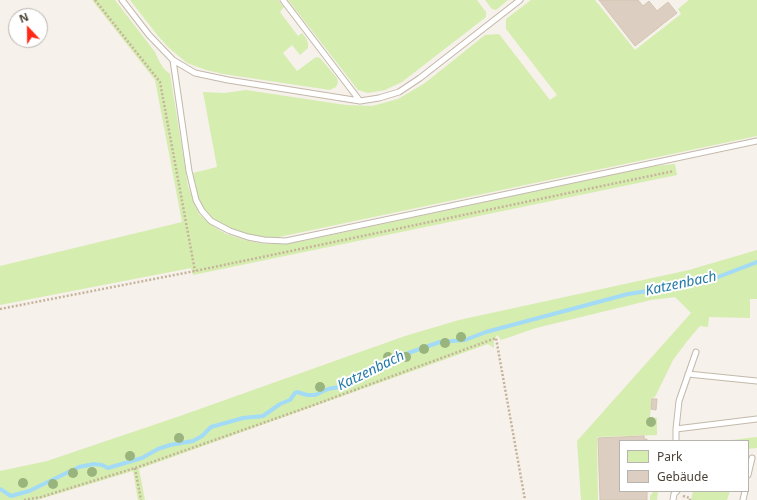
<!DOCTYPE html>
<meta charset="utf-8">
<style>
body{margin:0}
#map{position:relative;width:757px;height:500px;overflow:hidden;background:#f6f1ea;font-family:"Noto Sans",sans-serif}
canvas{display:block}
.legend{position:absolute;left:619px;top:440px;width:130px;height:52px;box-sizing:border-box;background:#fff;border:1px solid #b7b3af;margin:0;padding:5px 7px;list-style:none;font-size:12px;color:#4b4237}
.legend li{display:flex;align-items:center;gap:8px;height:20px}
.legend b{width:20px;border:1px solid #b7b3af}
.north{position:absolute;left:8px;top:8px;width:40px;height:40px;box-sizing:border-box;background:#fff;border:1px solid #b7b3af;border-radius:50%;rotate:338deg;font-size:11px;font-weight:700;line-height:16px;text-align:center;color:#4b4237}
.north::after{content:'';display:block;margin:auto;width:14px;height:18px;background:#ff2918;clip-path:polygon(50% 0,100% 100%,50% 72%,0 100%)}
</style>
<div id="map">
<canvas width="757" height="500"></canvas>
<ul class="legend">
<li><b style="height:11px;background:#d6edb0"></b>Park</li>
<li><b style="height:11px;background:#dccfc1"></b>Gebäude</li>
</ul>
<div class="north">N</div>
</div>
<script>
const g = document.querySelector('canvas').getContext('2d');
g.lineJoin = 'round';
function paint(path, color) {
  g.fillStyle = color;
  g.fill(path, 'evenodd');
}
function shape(rows) {
  const path = new Path2D();
  for (const r of rows) {
    path.moveTo(r[0], r[1]);
    for (let i = 2; i < r.length; i += 2) path.lineTo(r[i], r[i + 1]);
  }
  return path;
}
function stroke(path, color, width, dash) {
  g.strokeStyle = color;
  g.lineWidth = width;
  g.lineCap = dash ? 'butt' : 'round';
  g.setLineDash(dash || []);
  g.stroke(path);
}
function write(font, color, halo, rows, align = 'center') {
  g.font = font + ' "Noto Sans",sans-serif';
  g.lineWidth = 4;
  g.setLineDash([]);
  g.textBaseline = 'middle';
  g.strokeStyle = halo;
  g.fillStyle = color;
  for (const [text, x, y, turn = 0] of rows) {
    g.save();
    g.translate(x, y);
    g.rotate((+turn || 0) * Math.PI / 180);
    g.textAlign = isNaN(turn) ? turn : align;
    if (halo) g.strokeText(text, 0, 0);
    g.fillText(text, 0, 0);
    g.restore();
  }
}
const green = shape([
 [92,0,115,0,155,52,159,61,164,69,170,74,188,186,194,203,199,214,210,224,226,234,245,240,264,244,284,244,308,240,654,166,675,164,677,175,193,275,191,268,0,305,0,266,182,222,155,80],
 [130,0,278,0,284,7,280,12,298,36,302,33,306,38,308,43,308,48,300,55,292,45,283,53,297,71,316,57,320,58,337,78,338,83,336,87,330,90,223,74,206,70,187,63,169,48,158,36],
 [288,0,477,0,486,12,486,17,402,82,385,90,368,93,358,90],
 [485,0,508,0,496,10,492,9],
 [531,0,595,0,635,50,681,14,678,9,689,0,757,0,757,136,279,237,264,237,248,234,228,227,212,218,204,209,198,197,193,173,217,167,203,92,225,93,246,90,346,105,372,106,398,99,425,83,485,35,499,34,550,100,557,95,506,29,506,19],
 [757,250,757,299,750,299,750,318,709,317,708,327,700,326,688,340,673,360,655,397,652,398,650,417,657,418,657,435,597,437,598,500,581,500,577,441,691,313,675,297,651,300,536,328,501,340,497,335,494,341,494,348,488,344,139,469,145,500,138,500,133,471,37,500,0,500,0,471,47,461,180,416,405,336,459,320,689,270],
 [757,437,757,448,748,449,748,441,724,441],
 [654,491,658,491,657,500,650,500,650,496],
 [693,491,730,491,727,500,691,500]
]);
const stream = shape([
 [0,489,11,496,29,491,79,467,94,464,102,465,108,468,142,458,158,449,170,445,193,441,202,436,211,427,243,418,263,416,280,404,290,400,295,393,297,392,307,395,315,395,328,389,344,386,357,378,364,372,394,358,440,342,465,340,486,332,628,294,705,282,757,262]
]);
const building = shape([
 [599,0,638,0,643,6,649,1,657,11,668,2,677,13,635,46,599,0],
 [652,399,657,399,656,410,651,409,652,399],
 [644,436,644,439,647,439,647,441,620,441,620,491,647,491,647,500,600,500,598,438,644,436]
]);
const path = shape([
 [95,0,160,82,195,271],
 [0,309,195,271,674,171],
 [135,468,141,500],
 [683,496,690,498,690,500],
 [24,500,41,497,135,468,311,406,496,338,525,500]
]);
const service = shape([
 [122,0,149,35,173,60,195,73,228,80,360,101,379,98,399,92,420,78,520,0],
 [283,0,360,101],
 [173,60,189,171,196,200,202,211,211,221,230,231,248,237,264,240,286,241,757,141],
 [688,374,757,381],
 [676,429,757,419],
 [676,441,676,429,679,401,696,352],
 [748,475,752,458],
 [673,500,674,494,677,491],
 [743,500,745,491]
]);
const trees = [
 [461,337],
 [445,343],
 [424,349],
 [388,357],
 [406,357],
 [369,372],
 [320,387],
 [651,422],
 [179,438],
 [130,456],
 [92,472],
 [73,473],
 [23,483],
 [53,484]
];
const waterNames = [
 ["Katzenbach",681,284,-12],
 ["Katzenbach",371,371,-26]
];
paint(green, '#d6edb0');
stroke(stream, '#a3dbf6', 4);
paint(building, '#dccfc1');
stroke(building, '#d4c4b1', 1);
stroke(service, '#c3b9ab', 7);
stroke(path, '#c6b39b', 2.5, [2, 2]);
stroke(service, '#fff', 5);
g.fillStyle = '#9ab47d';
for (const [x, y] of trees) {
  g.beginPath();
  g.arc(x, y, 5, 0, 2 * Math.PI);
  g.fill();
}
write('italic 14px', '#2379a7', '#fff', waterNames);
</script>
